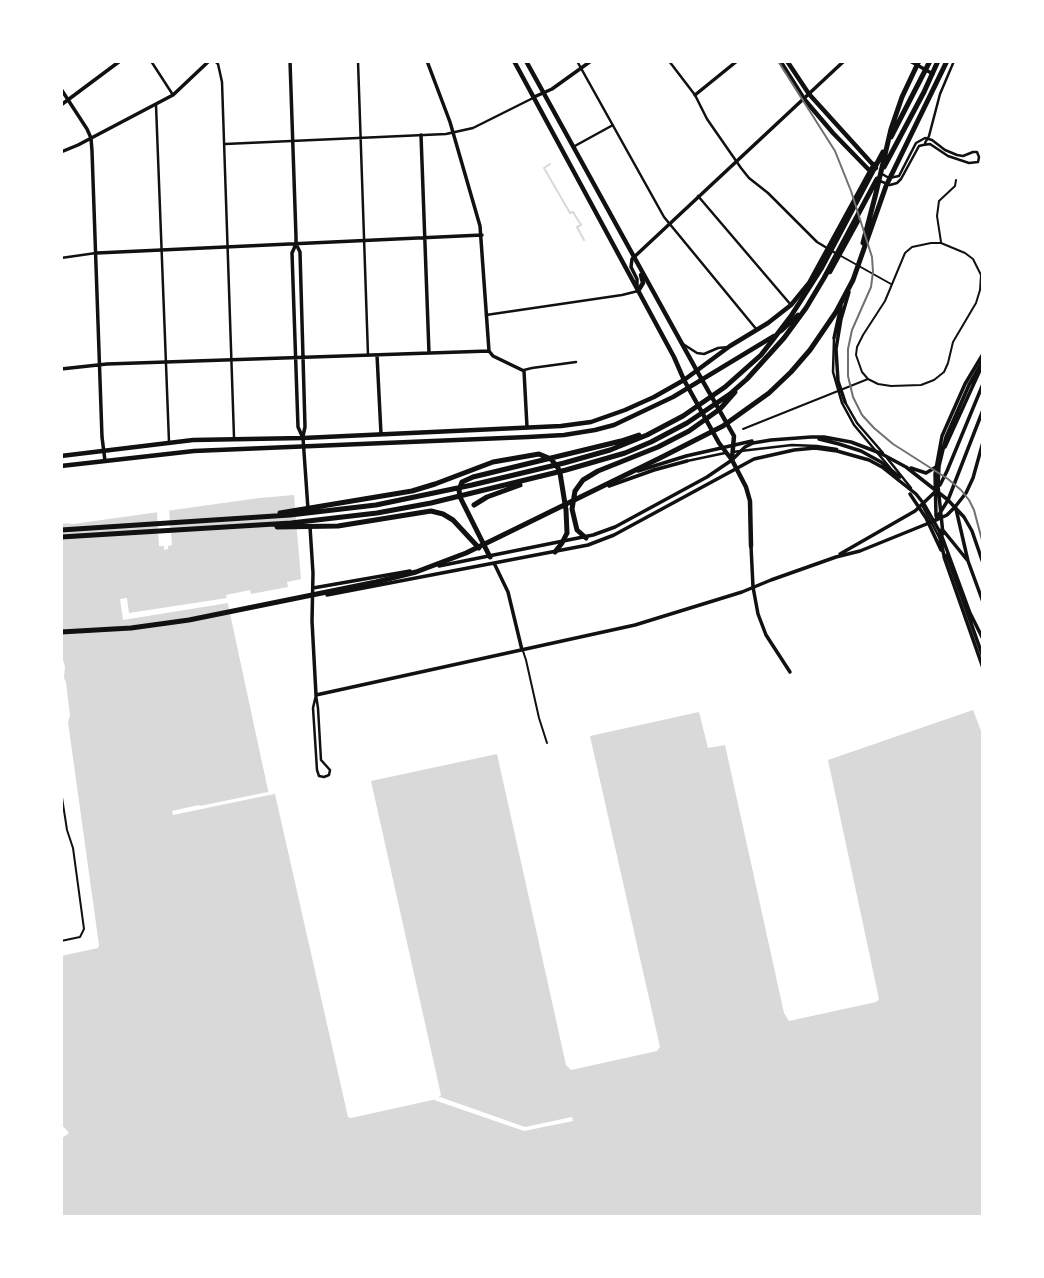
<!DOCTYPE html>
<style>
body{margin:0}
#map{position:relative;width:1044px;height:1278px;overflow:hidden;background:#fff;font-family:Cabin,sans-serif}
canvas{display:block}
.frame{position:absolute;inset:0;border:63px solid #fff;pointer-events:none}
</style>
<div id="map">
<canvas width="1044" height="1278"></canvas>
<div class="frame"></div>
</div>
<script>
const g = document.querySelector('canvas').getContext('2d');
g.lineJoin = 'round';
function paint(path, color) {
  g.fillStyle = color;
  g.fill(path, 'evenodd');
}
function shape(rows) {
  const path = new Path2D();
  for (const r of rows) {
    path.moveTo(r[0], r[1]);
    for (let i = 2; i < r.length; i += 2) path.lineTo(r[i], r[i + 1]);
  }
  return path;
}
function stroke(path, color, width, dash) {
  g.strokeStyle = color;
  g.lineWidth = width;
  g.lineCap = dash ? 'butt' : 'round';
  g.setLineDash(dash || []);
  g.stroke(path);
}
const water = shape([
 [294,495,301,579,287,582,288,587,251,594,250,590,226,595,269,795,275,794,348,1117,351,1118,437,1099,441,1095,371,781,497,754,566,1065,571,1070,657,1051,660,1047,590,736,699,712,708,748,725,745,784,1013,789,1021,876,1002,879,999,828,760,973,710,983,736,983,1217,61,1217,61,1139,69,1133,61,1124,61,956,98,948,99,945,68,722,70,715,66,682,64,678,65,667,61,652,61,523,73,524,259,498]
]);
const pier = shape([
 [169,510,172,545,168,546,168,549,164,550,164,546,159,546,157,512],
 [127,598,129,613,227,598,228,603,123,620,120,599],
 [268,792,269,795,173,815,172,811,194,806,199,805,200,806],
 [440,1097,525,1127,572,1117,573,1121,524,1131,434,1100]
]);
const stream = shape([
 [550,164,544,168,570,213,573,212,581,225,577,227,584,240]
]);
const service = shape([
 [523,651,526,660,539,718,547,743]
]);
const pedestrian = shape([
 [941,242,937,216,939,201,955,186,956,180],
 [931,243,941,243,965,253,973,259,981,275,980,290,976,303,953,342,948,363,944,372,934,380,921,385,891,386,878,384,868,379,862,372,856,355,857,347,863,335,885,301,905,253,912,247,931,243],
 [841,256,891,284],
 [743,429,868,379],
 [61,791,67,830,73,848,84,929,80,937,61,941]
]);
const minor = shape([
 [151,61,173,95],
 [215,61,218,64,222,82,234,437],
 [358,61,368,355],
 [577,61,664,217,757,330],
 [669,61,695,95,707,119,741,168,749,178,768,193,817,242,837,254],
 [156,105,169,442],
 [925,143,929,136,940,94,954,61],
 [225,144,446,134,473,128,533,98],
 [573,147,613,125],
 [880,181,890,185,897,183,901,179,919,146,923,145,930,144,948,156,969,163,978,162,979,157,977,152,973,152,963,156,957,155,945,150,932,140,925,138,916,143,899,176,889,178,882,174],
 [698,196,791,305],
 [61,258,96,253],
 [486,315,622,295,638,291],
 [834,339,833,372,842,403,854,425,891,469],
 [683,344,697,353,704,354,718,348,729,347],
 [524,370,532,368,576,362],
 [845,402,857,423,883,453],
 [732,452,792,445,817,446,837,449],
 [887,458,911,488],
 [687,461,725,453],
 [922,505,939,537],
 [316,695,318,708,321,760,330,770,329,775,324,777,319,776,317,770,313,708,316,695]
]);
const tertiary = shape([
 [290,61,296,237,296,244,300,252,305,427,303,436],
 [427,61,450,122,480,226,489,351],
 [910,61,933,74],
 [61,89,87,129,91,138,92,151,102,437,105,461],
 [695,95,737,61],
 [534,97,552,89,591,61],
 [61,105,120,61],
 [421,135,429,353],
 [61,152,78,145,173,95,209,61],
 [296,244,292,253,298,427,303,438,308,509],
 [97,253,482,235],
 [637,287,637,279,631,267,632,259,844,61],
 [834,338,841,306],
 [489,351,493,356,524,371,527,427],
 [377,355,381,434],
 [61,369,107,364,489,351],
 [845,402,838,381,836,349,841,319,849,292],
 [819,439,839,444,861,451,881,462,900,477],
 [945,447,981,368],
 [911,468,926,473,936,467],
 [638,471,686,456,752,441],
 [940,485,947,471,983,384],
 [609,486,654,470,687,461],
 [910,494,926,518,941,550],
 [936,516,935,474,942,436,965,384,983,354],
 [935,521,948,500,983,410],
 [310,527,313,573,312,621,316,695,635,625,742,592,771,580,836,557,860,551,934,521,947,515,955,507,966,493,973,478,983,442],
 [942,529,968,561,956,509],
 [939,534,945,560],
 [943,534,938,486,939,466,946,437,969,385,983,361],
 [751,546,753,587,758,614,766,635,790,672],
 [840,554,915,511,936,491],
 [947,555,983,657],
 [944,557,983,668],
 [968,561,983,602],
 [494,563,508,592,522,650],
 [439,566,593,535,615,527,707,477,732,460,745,447,753,443,771,440,811,437,824,437,851,442,880,453,906,467,948,500,964,517,972,531,983,563],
 [313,588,410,571],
 [327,595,588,545,614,535,754,459,794,450,815,448,837,451,869,460,882,467,916,494,924,504,941,534,970,613,983,639]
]);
const primary = shape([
 [514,61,674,357,684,380],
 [526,61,697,371],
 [638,291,643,283,641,275]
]);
const trunk = shape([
 [780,61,804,99,833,133,870,171],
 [787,61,809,94,876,168],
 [830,272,858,221],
 [781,331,798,315],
 [697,371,734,436,732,459],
 [684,380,719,443,732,460,746,487,750,501,751,546],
 [61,456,193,440,303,438,561,426,591,422,625,410,654,397,684,380,730,346,768,323,791,305,809,283,874,164],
 [61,466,194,451,528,437,564,435,595,430,614,425,673,397,774,336]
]);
const motorway = shape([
 [891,137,930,61],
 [884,167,924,92,938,61],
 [863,243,876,193,891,129,902,97,919,61],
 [474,505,487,497,520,485],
 [280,513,412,491,435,484,493,462,539,454,551,459,558,468,560,473,566,510,567,533],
 [277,527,338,526,431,511,443,514,453,520,479,548],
 [61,530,290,515,376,505,472,485,564,463,610,450,647,435,683,416,725,387,761,355,775,337,791,316,821,269,883,152],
 [61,537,291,523,377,513,431,503,566,470,625,453,651,442,687,423,730,394,747,379,784,338,806,308,824,278,877,179],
 [586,538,577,530,572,509,575,491,583,480,598,471,658,447,689,431,720,409,735,392],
 [555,552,562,543,567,533],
 [490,557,460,497,459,490,462,482,473,477,621,441,639,435],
 [61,632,131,628,189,620,376,582,416,572,466,553,501,536,660,458,723,426,769,393,791,372,810,350,836,312,853,280,886,186,947,61]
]);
const tram = shape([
 [778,61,835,151,851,191,872,257,873,272,871,287,852,330,848,349,848,376,853,397,862,415,874,428,893,444,948,479,961,490,969,500,974,510,983,544]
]);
paint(water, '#d9d9d9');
paint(pier, '#fff');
stroke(stream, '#d9d9d9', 2);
stroke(service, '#111', 2);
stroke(pedestrian, '#111', 2);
stroke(minor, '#111', 2.5);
stroke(tertiary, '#111', 3.5);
stroke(primary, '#111', 4.5);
stroke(trunk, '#111', 4.5);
stroke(motorway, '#111', 5);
stroke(tram, '#707070', 2);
</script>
